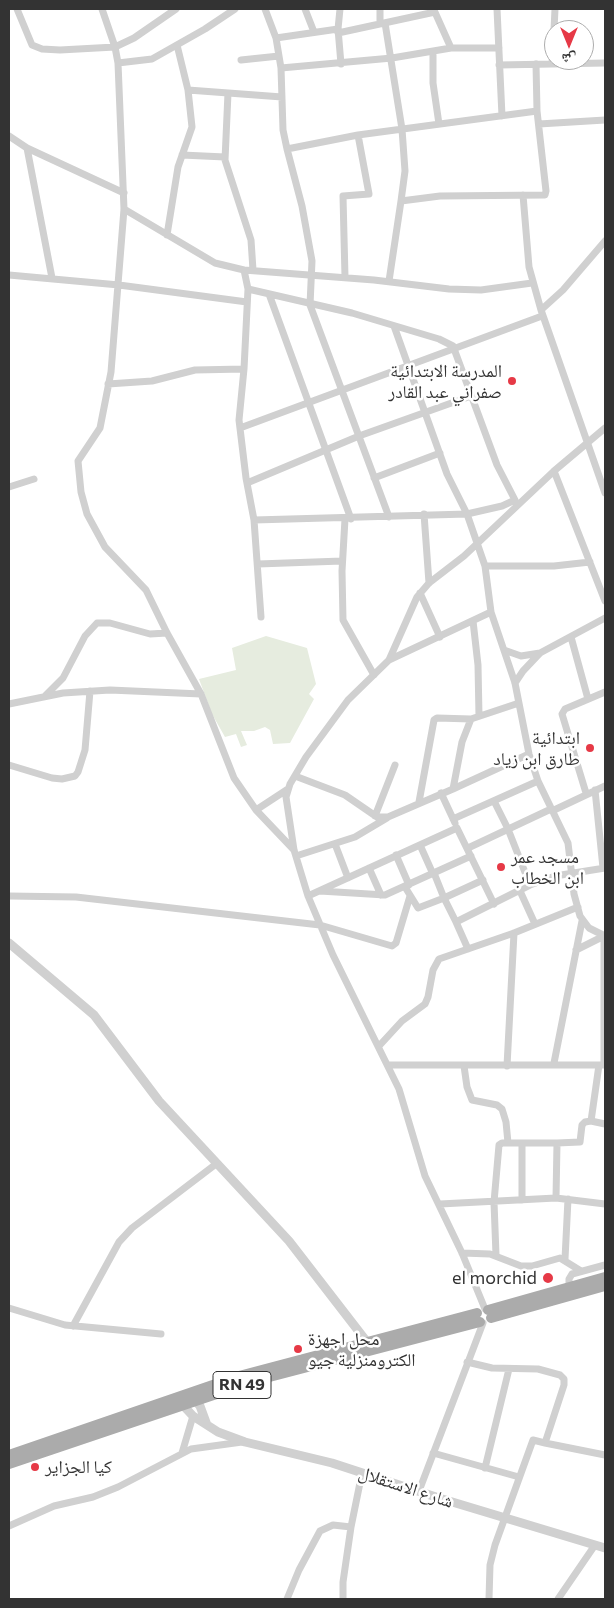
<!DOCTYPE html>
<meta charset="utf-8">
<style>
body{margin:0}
#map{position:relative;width:614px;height:1608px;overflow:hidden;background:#fff;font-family:Commissioner,"Noto Naskh Arabic",sans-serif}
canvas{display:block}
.frame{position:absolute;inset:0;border:10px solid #333;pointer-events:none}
.north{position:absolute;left:544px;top:20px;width:50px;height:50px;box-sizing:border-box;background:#fff;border:1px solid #adadad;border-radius:50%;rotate:180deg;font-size:14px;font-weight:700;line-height:20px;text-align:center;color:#333}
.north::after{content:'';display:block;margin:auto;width:18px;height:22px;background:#e63946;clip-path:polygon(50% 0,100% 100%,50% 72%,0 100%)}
</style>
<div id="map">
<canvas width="614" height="1608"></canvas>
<div class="frame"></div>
<div class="north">ش</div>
</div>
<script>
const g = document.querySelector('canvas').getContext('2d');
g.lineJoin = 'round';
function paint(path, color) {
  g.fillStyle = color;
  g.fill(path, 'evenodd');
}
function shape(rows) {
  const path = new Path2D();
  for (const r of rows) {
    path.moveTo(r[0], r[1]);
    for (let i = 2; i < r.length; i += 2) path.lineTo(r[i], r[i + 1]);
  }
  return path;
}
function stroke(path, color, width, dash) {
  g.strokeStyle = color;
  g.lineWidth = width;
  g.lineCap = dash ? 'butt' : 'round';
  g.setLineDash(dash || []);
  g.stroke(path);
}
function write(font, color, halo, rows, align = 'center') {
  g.font = font + ' Commissioner,"Noto Naskh Arabic",sans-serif';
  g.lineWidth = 5;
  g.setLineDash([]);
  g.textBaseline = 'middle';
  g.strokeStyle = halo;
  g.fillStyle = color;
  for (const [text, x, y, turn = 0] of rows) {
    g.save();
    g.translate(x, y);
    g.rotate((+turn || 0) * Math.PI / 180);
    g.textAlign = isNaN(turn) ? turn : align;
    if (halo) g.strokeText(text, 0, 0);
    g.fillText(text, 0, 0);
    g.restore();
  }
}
const green = shape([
 [266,636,307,648,316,684,309,694,314,699,290,743,273,744,270,730,265,727,254,731,241,731,247,745,241,747,236,734,225,737,212,714,199,679,236,670,232,648]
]);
const minor = shape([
 [17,9,32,45,42,49,60,50,115,47,134,38,176,9],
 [102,9,115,47,118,63,124,209,111,372,100,428,78,461,81,492,87,514,105,547,146,590,167,633,201,694,234,778,256,810,294,850],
 [265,9,276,38,281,68],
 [305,9,314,32],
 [340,9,338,29,341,64],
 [380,9,380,24],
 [497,9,502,116],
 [434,10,451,48],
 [385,23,402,129,405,171,401,201,440,196,545,195,546,191,537,111],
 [554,30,555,9],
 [338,33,435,12],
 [276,38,338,29],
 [499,48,451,48,392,58,281,68,283,130,287,149,358,135,537,111,536,64],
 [433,51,433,83,439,124],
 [241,60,279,56],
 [118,63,152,59,205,29,235,9],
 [552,64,554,32],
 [499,65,605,63],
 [188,90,282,97],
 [228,93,225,160,251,240,253,270],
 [539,124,605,120],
 [9,136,27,148,124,193],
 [27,148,52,278],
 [287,149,302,206,312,261,310,305,389,517],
 [182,155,225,157],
 [523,195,529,267,541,310],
 [124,209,215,263,244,270,248,289,244,369,239,420,246,478,254,520,261,617],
 [167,235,178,167,192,127,188,90,177,45],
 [605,241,563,290,541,310,605,493],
 [244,270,374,280,449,289,481,290,532,283],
 [9,275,119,285,247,302],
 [345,277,343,196,369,194,358,135],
 [389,281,401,201],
 [248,289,352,313,439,339,453,346,497,465,515,500,502,506,467,514,254,520],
 [269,294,351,519],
 [394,326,447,474,467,514,485,566,491,612,515,683,529,754,538,781,568,843,574,894,580,916,589,928,605,936],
 [108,384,152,381,195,370,244,369],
 [240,428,542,316],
 [554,471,605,601],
 [374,478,440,453],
 [247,483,359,436,471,396],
 [9,487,34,479],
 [424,514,429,583],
 [345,519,342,571,343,620,374,675],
 [258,564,342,561],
 [485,566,554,566,590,562],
 [420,593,440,637],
 [473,621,478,665,479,716],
 [571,637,588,699],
 [504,650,521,656,540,653],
 [389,660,491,612],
 [515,683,523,671,540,653,605,618],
 [45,696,63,678,85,636,97,623,110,623,150,634,167,633],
 [9,704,63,693,110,690,201,694],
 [9,765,52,778,62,779,75,776,78,772,85,750,90,691],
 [295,776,345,795,377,817,388,817,453,789,462,742,471,719],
 [453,789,529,754],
 [595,790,603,868],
 [441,793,455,823],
 [586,793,562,714,565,709,605,692],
 [494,801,508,829,530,885],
 [419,802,434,720,437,718,471,719,519,703],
 [256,810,288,789],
 [552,811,605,786],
 [375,816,395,765],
 [453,819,538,781],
 [335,844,348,878],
 [420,845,433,874],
 [468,848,551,809],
 [396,855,409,885],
 [296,856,355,837,387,818],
 [369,868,381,895],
 [405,887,418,908,444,898,434,873],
 [320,891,385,895,471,856],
 [520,891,535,924],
 [9,896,76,897,320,925,392,946,396,943,410,896],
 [308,896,457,828,494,904],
 [456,922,444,898,483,880],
 [468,949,456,922,530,885,555,876,605,868],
 [576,950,604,936,604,1065],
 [379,1046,402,1021,425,1004,428,997,433,970,439,959,514,933,578,907],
 [554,1063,582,921],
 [389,1065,605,1065],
 [464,1066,467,1087,472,1100,497,1105,502,1109,506,1122,508,1143],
 [507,1066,514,933],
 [591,1121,599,1065],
 [556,1198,605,1204],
 [522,1200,522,1143],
 [440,1204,556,1198,557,1143,580,1142,582,1125,585,1122,591,1121,605,1124],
 [462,1253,490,1254,521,1266,532,1266,560,1258,581,1271],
 [496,1255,494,1202,499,1145,502,1143,557,1143],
 [565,1259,568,1199],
 [569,1288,569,1279,572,1274,605,1265],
 [9,1308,65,1325,161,1334],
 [485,1309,462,1253,425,1176,399,1089,333,955,308,896,294,850,286,797,290,784,306,757,348,700,389,660,417,597,429,583,464,556,554,471,605,428],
 [73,1326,119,1242,132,1228,216,1164],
 [467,1362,492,1368,538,1369,560,1375,564,1379,564,1385,545,1443,533,1440,495,1545,490,1565,489,1599],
 [545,1443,605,1455],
 [182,1453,193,1416],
 [433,1453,519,1477],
 [485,1468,509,1369],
 [419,1491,483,1323],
 [9,1526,54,1506,93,1497,118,1487,191,1449,242,1442],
 [287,1599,299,1570,320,1531,333,1525,351,1527],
 [343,1599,343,1582,351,1527,362,1473],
 [558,1599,595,1545]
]);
const tertiary = shape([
 [9,943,94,1015,159,1101,289,1241,367,1342],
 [192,1397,200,1406,207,1425],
 [179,1401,193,1416,218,1432,245,1442,332,1463,439,1498,605,1548]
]);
const primary = shape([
 [488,1310,605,1277],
 [491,1318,605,1286],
 [9,1455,239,1376,477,1313],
 [9,1464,258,1380,480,1322]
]);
const markers = [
 [512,381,5,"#e63946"],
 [590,748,5,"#e63946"],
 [501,867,5,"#e63946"],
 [548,1278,6,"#e63946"],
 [298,1349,5,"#e63946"],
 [35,1467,5,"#e63946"]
];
const shields = [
 [242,1385,58]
];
const shieldNames = [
 ["RN 49",242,1385]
];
const poiNames = [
 ["المدرسة الابتدائية",502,371],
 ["صفراني عبد القادر",502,392],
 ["ابتدائية",580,738],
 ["طارق ابن زياد",580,759],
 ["مسجد عمر",511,857,"left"],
 ["ابن الخطاب",511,878,"left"],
 ["el morchid",537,1278],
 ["محل اجهزة",308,1339,"left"],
 ["الكترومنزلية جيو",308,1360,"left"],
 ["كيا الجزاير",45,1467,"left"]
];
const streetNames = [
 ["شارع الاستقلال",406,1487,18]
];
paint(green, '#e6ecdf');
stroke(minor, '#d0d0d0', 7);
stroke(tertiary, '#d0d0d0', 9);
stroke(primary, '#ababab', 10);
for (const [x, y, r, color] of markers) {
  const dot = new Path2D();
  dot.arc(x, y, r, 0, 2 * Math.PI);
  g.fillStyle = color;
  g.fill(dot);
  stroke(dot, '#fff', 2);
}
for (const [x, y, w] of shields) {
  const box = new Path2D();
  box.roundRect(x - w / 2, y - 13.5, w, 27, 4);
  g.fillStyle = '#fff';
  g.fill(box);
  stroke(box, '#333', 1);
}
write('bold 16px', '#333', null, shieldNames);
write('18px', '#333', '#fff', poiNames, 'right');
write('18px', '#333', '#fff', streetNames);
</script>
